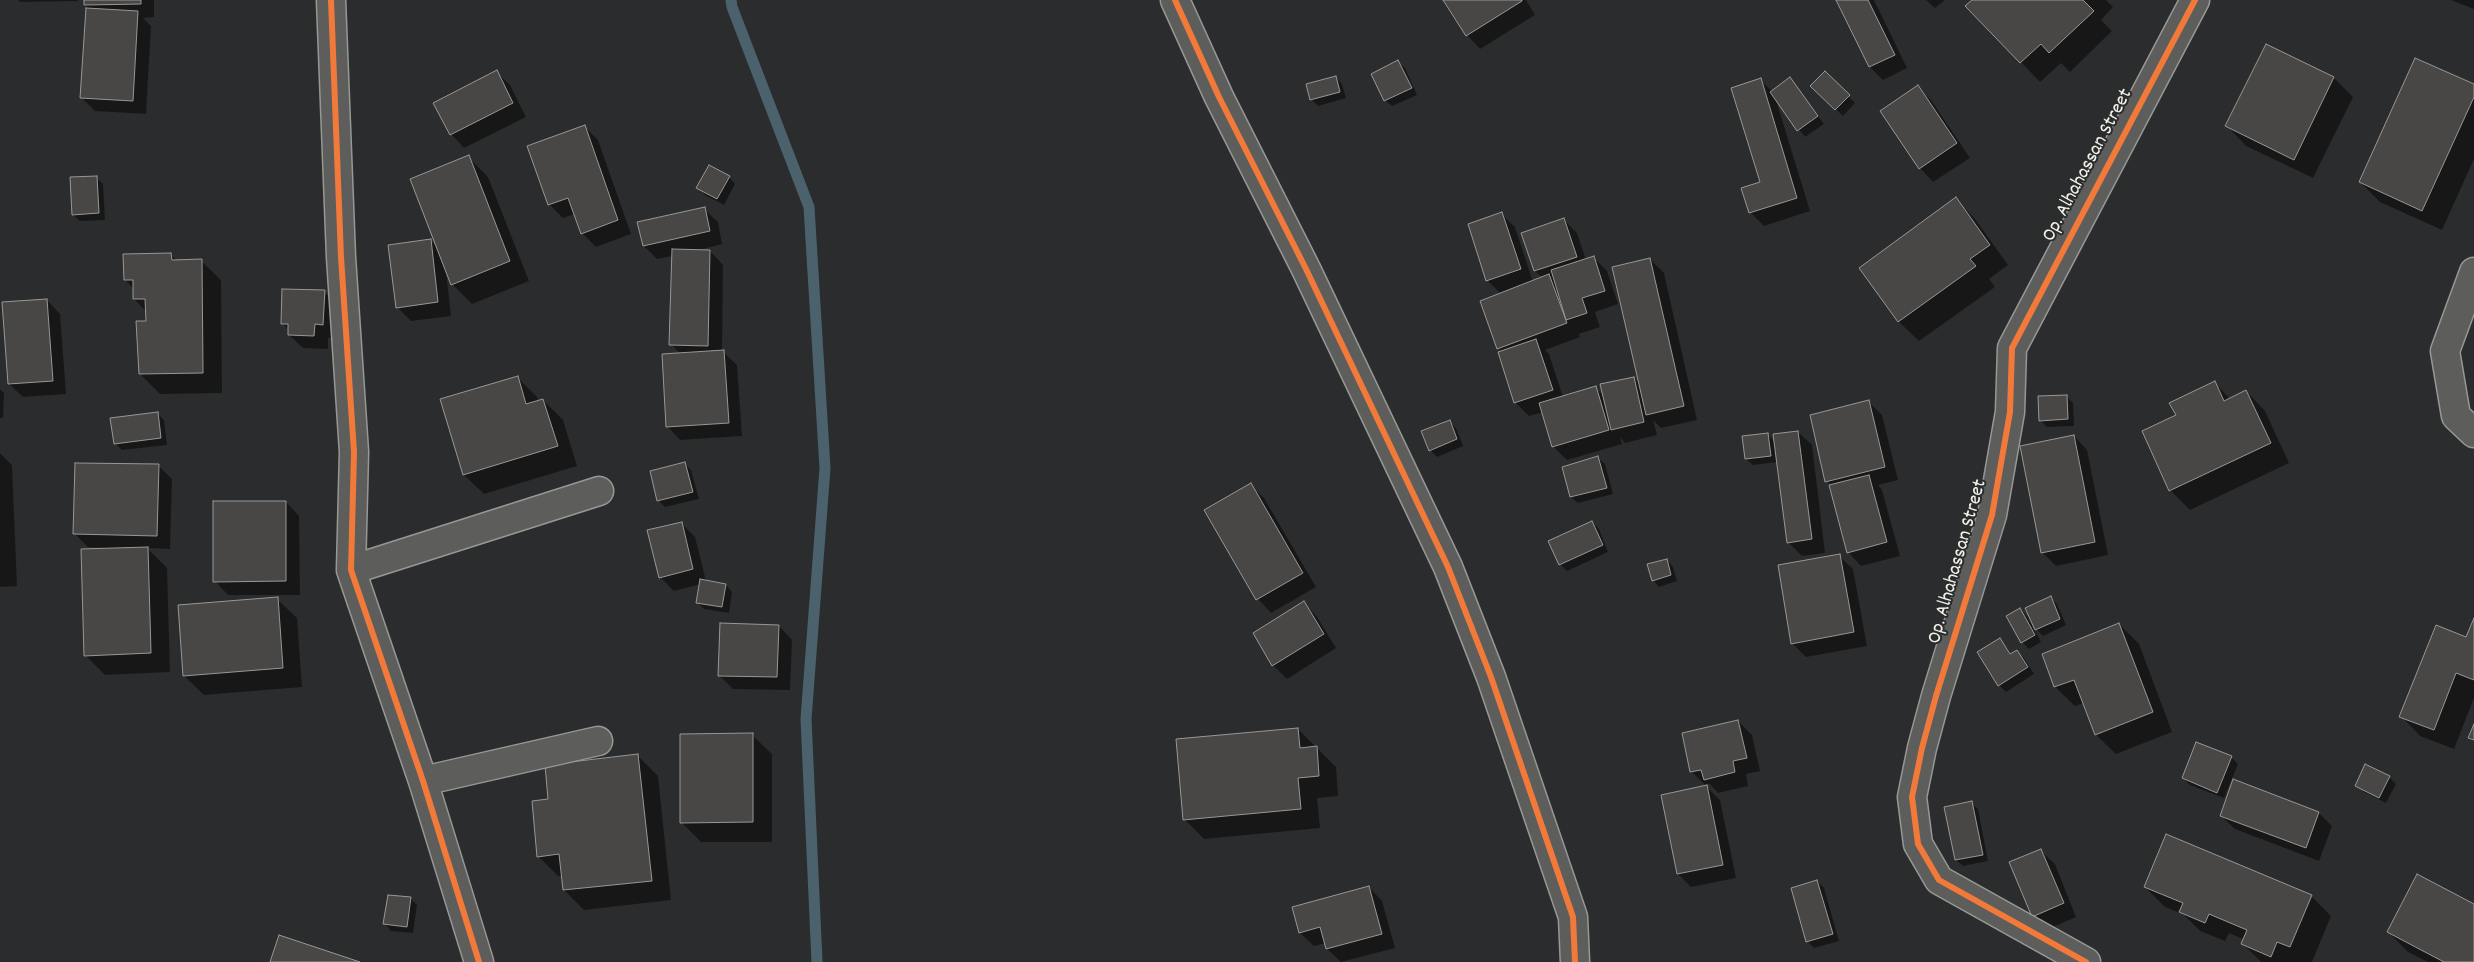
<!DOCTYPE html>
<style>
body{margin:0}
canvas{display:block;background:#2b2c2d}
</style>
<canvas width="2474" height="962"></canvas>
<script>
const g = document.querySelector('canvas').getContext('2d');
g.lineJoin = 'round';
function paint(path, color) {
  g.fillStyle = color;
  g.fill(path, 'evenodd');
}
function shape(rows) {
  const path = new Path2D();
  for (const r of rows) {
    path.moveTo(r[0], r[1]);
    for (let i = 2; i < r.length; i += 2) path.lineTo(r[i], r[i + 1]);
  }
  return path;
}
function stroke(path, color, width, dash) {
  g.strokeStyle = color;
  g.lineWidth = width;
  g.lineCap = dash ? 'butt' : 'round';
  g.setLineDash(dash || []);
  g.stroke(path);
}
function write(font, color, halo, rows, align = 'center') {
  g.font = font + ' Dekko,sans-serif';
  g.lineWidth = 4;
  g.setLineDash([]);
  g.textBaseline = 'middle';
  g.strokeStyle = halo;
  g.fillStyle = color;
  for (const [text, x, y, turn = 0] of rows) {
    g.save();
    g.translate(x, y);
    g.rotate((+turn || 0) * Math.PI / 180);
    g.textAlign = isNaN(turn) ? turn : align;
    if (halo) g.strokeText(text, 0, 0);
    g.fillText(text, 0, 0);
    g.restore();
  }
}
const shadow = shape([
 [18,0,78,0,78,1,20,2],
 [85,0,154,0,154,17,143,18,151,26,146,114,95,111,82,98,90,10,85,5],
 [1445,0,1526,0,1535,15,1480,49,1467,35],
 [1837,0,1874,0,1907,68,1883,80,1870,67],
 [1926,0,1945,0,1935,8],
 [1974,0,2106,0,2113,7,2101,20,2112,31,2070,72,2061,63,2040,82,1967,6],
 [2451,0,2474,0,2474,9],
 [1398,62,1405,68,1417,95,1392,106,1385,100],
 [496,72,510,85,526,117,464,148,451,134],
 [1825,73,1855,103,1843,116,1812,86],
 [1336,77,1342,84,1346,98,1318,106,1311,99],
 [2334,78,2353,97,2313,178,2246,146,2227,126],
 [1790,79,1824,124,1805,137,1776,100,1810,211,1764,226,1750,212,1761,183,1760,80,1772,91],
 [2474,86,2474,159,2442,230,2380,202,2360,182],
 [1917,87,1931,100,1970,158,1933,182,1920,168],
 [585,127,598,140,631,234,596,247,582,233,575,214,563,218,549,204],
 [468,157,488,177,529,281,472,304,452,284,446,271,451,316,411,321,397,307,430,240,438,248],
 [96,177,103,184,105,220,80,221,73,215],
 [729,177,735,184,724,205,705,195,698,188],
 [1956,199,1975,219,2008,265,1989,279,1995,287,1919,341,1899,322,1861,268],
 [704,209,718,222,722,244,699,250,710,251,723,265,722,351,737,365,742,436,680,440,667,426,680,354,671,344,673,256,657,259,644,246],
 [1501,214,1515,227,1533,282,1543,278,1535,271,1523,234,1563,219,1577,233,1586,260,1594,258,1607,271,1618,304,1595,312,1600,327,1579,334,1580,337,1545,350,1549,354,1563,397,1596,388,1604,396,1634,378,1641,385,1650,259,1664,273,1697,420,1661,428,1653,420,1657,435,1625,443,1620,437,1622,444,1567,460,1553,446,1543,412,1529,416,1516,403,1499,353,1502,352,1498,348,1501,294,1487,280],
 [171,255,177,261,201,261,221,280,222,393,160,394,140,374,147,312,134,299,134,289,125,280],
 [324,292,338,305,336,338,328,338,328,349,303,348,289,335,289,330,282,323],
 [47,300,60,314,66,394,23,397,9,384],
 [517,377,537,397,538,401,543,400,563,420,577,466,484,494,464,475],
 [2215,383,2230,399,2246,391,2265,411,2289,463,2190,510,2170,490,2177,416],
 [0,389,4,393,3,418,0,418],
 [2066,396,2073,403,2074,426,2047,427,2040,420],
 [1869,402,1882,415,1898,480,1878,485,1882,490,1900,556,1861,566,1848,552,1832,486,1827,481],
 [157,413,164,420,167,445,122,450,115,443],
 [1449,421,1456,428,1463,446,1437,457,1430,450],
 [1798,432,1812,445,1825,553,1802,556,1788,542,1778,462,1753,465,1746,459,1767,434,1775,442],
 [2074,436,2087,450,2108,555,2056,566,2042,552],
 [0,453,12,465,17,586,0,587],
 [1598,458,1605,464,1613,494,1578,503,1571,497],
 [684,463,691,470,699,499,665,507,659,501,651,472],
 [158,465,172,479,170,549,147,548,167,568,170,672,105,675,85,655,104,548,88,547,75,534],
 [1250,485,1264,498,1316,587,1271,613,1258,599,1206,511],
 [286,502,299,516,300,595,228,595,215,581],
 [1592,522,1599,529,1608,552,1567,571,1560,564],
 [681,523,695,537,706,581,726,585,732,592,729,613,704,609,697,602,701,584,674,591,660,577],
 [1839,556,1853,569,1867,646,1806,657,1792,643],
 [1667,560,1673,567,1677,581,1659,587,1653,580],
 [2051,598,2057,604,2066,625,2043,636,2034,627],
 [277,599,297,618,302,687,204,695,184,676],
 [1304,603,1317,617,1336,648,1287,679,1273,665],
 [2020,610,2027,616,2041,642,2029,649,2022,642,2008,616],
 [2474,621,2474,698,2454,749,2420,736,2401,716,2467,639],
 [2119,624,2139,644,2172,732,2116,754,2096,735,2084,703,2075,706,2055,687,2043,655],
 [779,626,792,640,790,690,733,689,719,675],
 [2000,639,2012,655,2017,652,2024,658,2034,674,2006,692,1999,685],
 [1738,721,1752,735,1760,771,1746,774,1748,786,1718,793,1710,784,1705,785,1720,800,1736,878,1691,887,1678,874,1707,787,1691,771],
 [1298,729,1336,767,1338,796,1317,798,1320,828,1204,839,1184,819],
 [752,735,772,754,772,842,701,842,681,822],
 [638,756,658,776,671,900,584,910,564,890,562,876,558,876,538,856,550,800],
 [2231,757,2238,764,2224,798,2190,785,2183,778],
 [2389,777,2396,784,2386,803,2364,792,2357,785],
 [1971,803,1978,809,1988,861,1963,866,1956,860,1946,808],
 [2319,813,2332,826,2319,861,2235,829,2221,816],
 [2041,851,2055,864,2076,917,2046,930,2033,916],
 [1817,881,1824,888,1839,941,1814,948,1807,941],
 [1369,887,1382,901,1395,948,1341,962,1327,949,1326,943,1314,946,1300,933],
 [2145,887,2311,896,2331,916,2312,962,2261,962,2243,944,2245,940,2229,933,2225,941,2200,931,2183,914,2165,907],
 [410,898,417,905,413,933,391,931,385,924],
 [2474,905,2474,962,2428,962,2408,952,2388,932]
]);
const stream = shape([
 [731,0,732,7,809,207,825,468,806,719,817,962]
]);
const building = shape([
 [84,0,141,0,141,4,84,5,84,0],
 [1443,0,1522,0,1522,1,1466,36,1443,0],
 [1836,0,1868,0,1895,55,1869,67,1836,0],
 [1972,0,2083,0,2094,11,2049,53,2041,44,2020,63,1965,6,1972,0],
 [86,8,138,11,133,101,80,98,86,8],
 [2266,44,2334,77,2294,160,2225,126,2266,44],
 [2415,58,2474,84,2474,97,2422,211,2359,182,2415,58],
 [1398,60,1412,88,1384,101,1371,74,1398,60],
 [497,70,513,103,450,135,433,103,497,70],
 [1825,71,1850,95,1835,110,1810,86,1825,71],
 [1336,76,1340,92,1310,100,1306,84,1336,76],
 [1790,77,1818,116,1797,131,1770,92,1790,77],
 [1761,78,1797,198,1749,213,1741,188,1760,182,1731,88,1761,78],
 [1918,85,1957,143,1919,169,1880,111,1918,85],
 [585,125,618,220,581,234,568,198,548,205,527,146,585,125],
 [469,155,510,261,451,285,410,179,469,155],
 [709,165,730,176,717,199,696,188,709,165],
 [97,176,99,213,72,215,70,177,97,176],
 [1956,197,1990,245,1970,259,1976,266,1898,322,1859,268,1956,197],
 [705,207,710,231,643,246,637,222,705,207],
 [1502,212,1521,269,1486,281,1468,224,1502,212],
 [1564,218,1577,257,1534,271,1521,233,1564,218],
 [431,239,438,302,396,308,388,245,431,239],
 [672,249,710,250,708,346,669,345,672,249],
 [171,253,172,260,202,259,203,373,139,374,136,321,146,321,145,299,133,299,133,280,124,280,123,254,171,253],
 [1594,256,1605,291,1582,298,1587,313,1566,320,1551,270,1594,256],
 [1650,258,1684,406,1646,415,1612,267,1650,258],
 [1549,274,1567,323,1497,349,1480,301,1549,274],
 [282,289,325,290,323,325,315,324,314,336,288,335,288,324,281,324,282,289],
 [47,299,53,381,8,384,2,302,47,299],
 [1536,339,1553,390,1514,403,1498,352,1536,339],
 [724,350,729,423,666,427,662,354,724,350],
 [518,376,526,404,543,399,558,446,463,475,440,399,518,376],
 [1634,377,1644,422,1611,430,1600,384,1634,377],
 [2215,381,2224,401,2246,390,2271,443,2169,491,2142,431,2176,415,2169,403,2215,381],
 [1596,386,1609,430,1552,447,1539,403,1596,386],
 [2067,395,2068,419,2039,421,2038,396,2067,395],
 [1869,400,1885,467,1825,482,1810,415,1869,400],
 [158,412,161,438,114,444,110,418,158,412],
 [1450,420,1457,439,1429,451,1421,431,1450,420],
 [1798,431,1812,539,1787,543,1773,434,1798,431],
 [1768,433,1771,456,1745,459,1742,436,1768,433],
 [2074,435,2095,542,2041,553,2020,446,2074,435],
 [1598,456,1607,488,1570,497,1562,467,1598,456],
 [685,462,693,492,657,501,650,471,685,462],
 [75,463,159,464,157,536,73,534,75,463],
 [1869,475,1887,542,1847,553,1829,485,1869,475],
 [1251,483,1303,573,1256,600,1204,510,1251,483],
 [213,501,286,501,286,581,213,582,213,501],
 [1592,521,1603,545,1559,565,1548,541,1592,521],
 [682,522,693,569,659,578,647,530,682,522],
 [148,547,151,653,84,656,81,549,148,547],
 [1840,554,1854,632,1791,644,1778,565,1840,554],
 [1667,559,1671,575,1652,581,1647,564,1667,559],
 [700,579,726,584,722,607,696,603,700,579],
 [2051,596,2060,619,2035,630,2025,608,2051,596],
 [278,597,283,668,183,676,178,605,278,597],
 [1304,601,1324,634,1272,666,1253,633,1304,601],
 [2020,608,2035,635,2021,643,2006,616,2020,608],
 [2474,618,2474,680,2456,673,2434,730,2399,717,2436,625,2466,637,2474,618],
 [720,623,779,625,777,677,718,676,720,623],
 [2119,623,2153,712,2095,735,2074,680,2054,687,2042,654,2119,623],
 [2000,638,2010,654,2017,650,2028,667,1998,686,1977,652,2000,638],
 [1738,720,1747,758,1733,761,1735,772,1704,780,1701,770,1690,772,1682,733,1738,720],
 [2474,724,2474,740,2468,738,2474,724],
 [1298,728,1300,748,1317,746,1319,776,1298,778,1301,809,1183,820,1176,739,1298,728],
 [753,733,753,822,680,823,680,734,753,733],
 [2196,742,2232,756,2217,793,2182,778,2196,742],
 [638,754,652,881,563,890,559,854,537,857,532,801,548,799,545,765,638,754],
 [2365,764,2390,776,2379,798,2355,786,2365,764],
 [2233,779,2319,812,2306,848,2220,816,2233,779],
 [1707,785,1723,865,1677,874,1661,795,1707,785],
 [1972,801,1983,855,1955,860,1944,807,1972,801],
 [2166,834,2312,895,2290,947,2277,942,2271,957,2241,944,2247,930,2209,914,2205,923,2179,912,2183,903,2144,887,2166,834],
 [2041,849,2064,903,2032,917,2009,862,2041,849],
 [2417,874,2474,904,2474,962,2444,962,2387,932,2417,874],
 [1817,880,1833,934,1806,942,1791,888,1817,880],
 [1369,886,1382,934,1326,949,1320,927,1299,933,1292,907,1369,886],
 [388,895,411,897,407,927,383,924,388,895],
 [279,935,360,962,270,962,279,935]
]);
const minor = shape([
 [331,0,341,257,354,452,351,570,423,781,479,962],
 [1175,0,1219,97,1306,269,1448,567,1491,677,1573,917,1575,962],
 [2474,272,2445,351,2456,416,2474,433],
 [351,570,599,491],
 [423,781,598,741],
 [2086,962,1939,880,1918,844,1912,797,1922,748,1936,696,1992,515,2010,412,2012,348,2195,0]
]);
const cycleway = shape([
 [331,0,341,257,354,452,351,570,423,781,479,962],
 [1175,0,1219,97,1306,269,1448,567,1491,677,1573,917,1575,962],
 [2086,962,1939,880,1918,844,1912,797,1922,748,1936,696,1992,515,2010,412,2012,348,2195,0]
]);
const streetNames = [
 ["Op. Alhahassan Street",2089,166,-62],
 ["Op. Alhahassan Street",1959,562,-74]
];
paint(shadow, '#0007');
stroke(stream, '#4b626d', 11);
paint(building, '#484745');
stroke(building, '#979796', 1);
stroke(minor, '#979796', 31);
stroke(minor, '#5d5d5c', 28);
stroke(cycleway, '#f17a3a', 6);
write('20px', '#f4f1e8', '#2a2d2e', streetNames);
</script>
